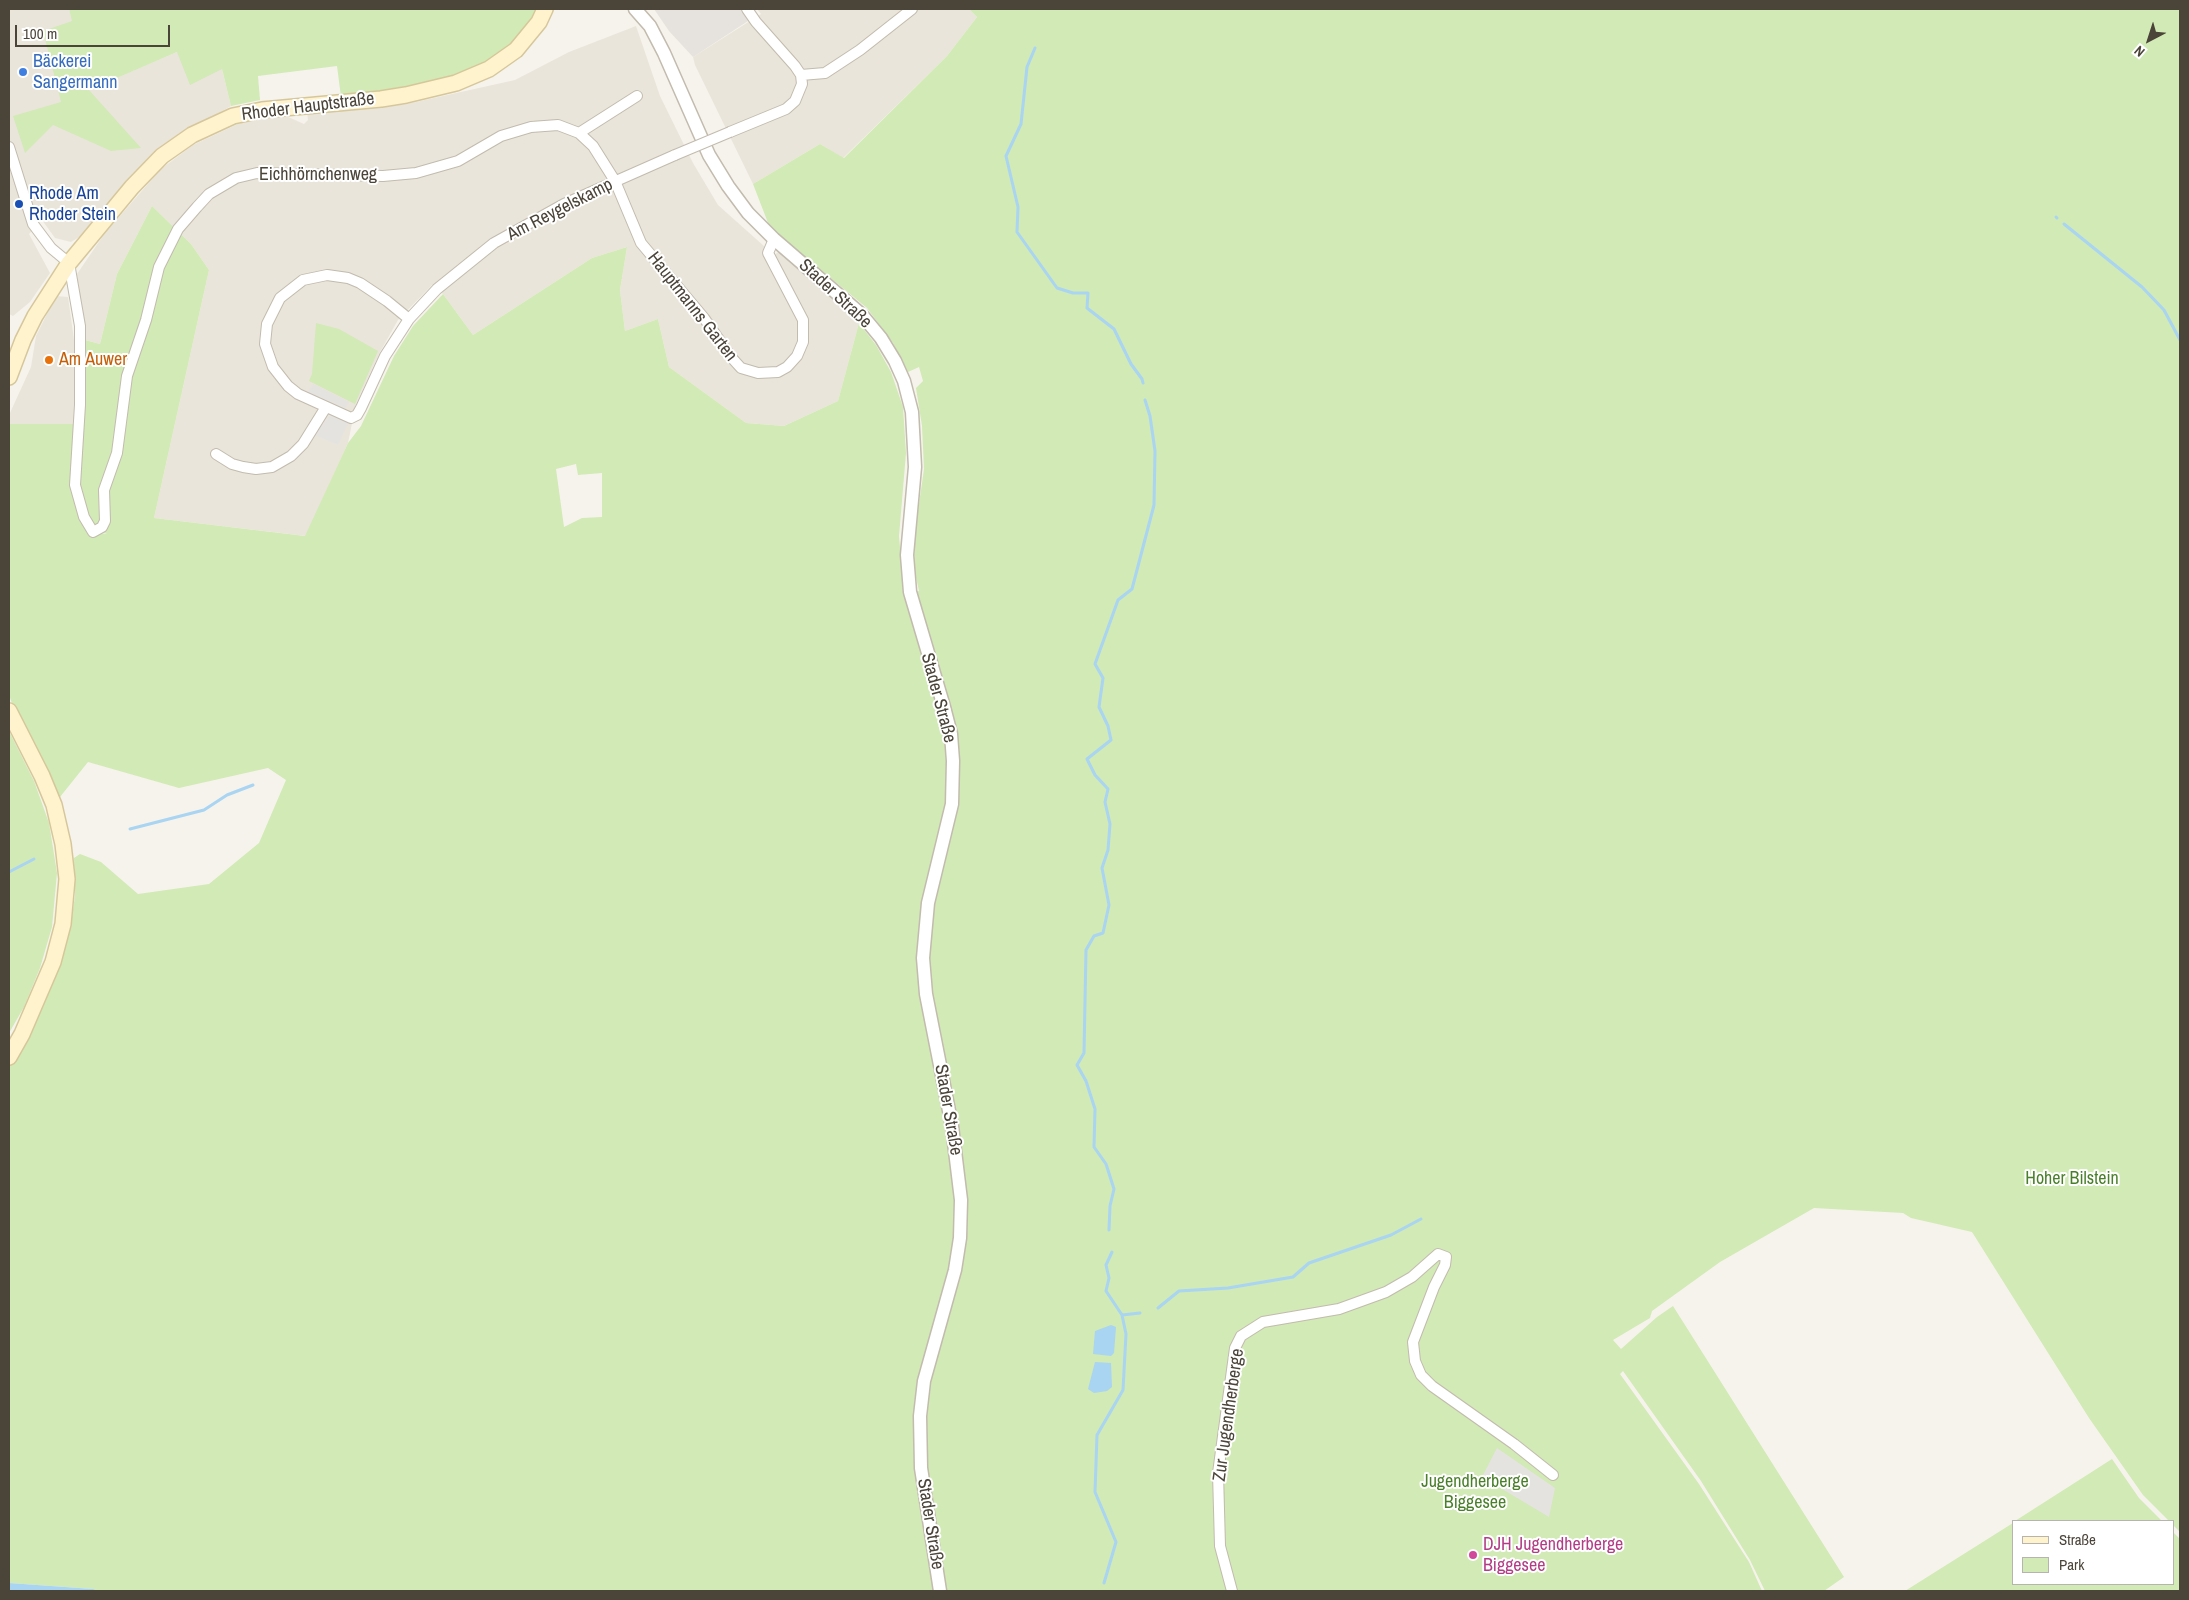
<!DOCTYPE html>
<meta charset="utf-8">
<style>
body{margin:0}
#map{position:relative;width:2189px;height:1600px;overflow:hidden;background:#f6f3ec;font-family:"Archivo Narrow",sans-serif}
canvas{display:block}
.frame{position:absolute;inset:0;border:10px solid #4b4439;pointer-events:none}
.legend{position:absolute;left:2012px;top:1520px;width:162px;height:65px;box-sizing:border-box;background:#fff;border:1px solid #b7b4b0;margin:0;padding:6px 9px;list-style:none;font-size:15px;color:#4b4439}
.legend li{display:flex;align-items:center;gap:10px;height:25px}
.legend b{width:25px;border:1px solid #b7b4b0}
.north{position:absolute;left:2124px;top:15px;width:50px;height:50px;-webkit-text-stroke:4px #fff;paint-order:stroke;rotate:220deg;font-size:14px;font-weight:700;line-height:20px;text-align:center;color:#4b4439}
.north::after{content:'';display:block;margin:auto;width:18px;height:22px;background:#4b4439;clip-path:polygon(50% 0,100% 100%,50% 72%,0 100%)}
.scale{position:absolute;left:15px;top:25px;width:155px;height:22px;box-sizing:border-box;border:2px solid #4b4439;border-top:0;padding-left:6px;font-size:15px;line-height:18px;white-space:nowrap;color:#4b4439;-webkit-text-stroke:4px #fff;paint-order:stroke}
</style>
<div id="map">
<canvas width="2189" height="1600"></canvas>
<div class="frame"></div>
<ul class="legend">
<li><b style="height:6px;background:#fff3cd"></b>Straße</li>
<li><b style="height:14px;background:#d2eab5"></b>Park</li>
</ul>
<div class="north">N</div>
<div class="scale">100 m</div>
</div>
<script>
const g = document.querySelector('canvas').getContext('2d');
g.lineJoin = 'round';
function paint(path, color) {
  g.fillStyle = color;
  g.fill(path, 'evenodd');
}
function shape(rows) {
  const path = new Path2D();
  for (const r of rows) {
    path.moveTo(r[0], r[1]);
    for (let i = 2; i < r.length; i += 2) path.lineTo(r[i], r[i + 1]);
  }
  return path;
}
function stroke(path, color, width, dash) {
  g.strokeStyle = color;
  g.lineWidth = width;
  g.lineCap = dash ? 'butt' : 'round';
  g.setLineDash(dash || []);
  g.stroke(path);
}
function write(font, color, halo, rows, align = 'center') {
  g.font = font + ' "Archivo Narrow",sans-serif';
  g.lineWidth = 4;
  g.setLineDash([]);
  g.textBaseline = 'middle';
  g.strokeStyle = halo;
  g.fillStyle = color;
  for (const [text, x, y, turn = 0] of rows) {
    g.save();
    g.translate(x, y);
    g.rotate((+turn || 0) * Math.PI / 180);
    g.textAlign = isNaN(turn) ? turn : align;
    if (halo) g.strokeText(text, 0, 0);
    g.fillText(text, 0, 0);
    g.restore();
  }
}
const residential = shape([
 [9,9,69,9,73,21,61,101,177,52,222,69,231,106,177,137,135,171,84,234,71,242,55,238,42,220,29,234,50,273,30,302,13,316,9,314],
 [757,9,969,9,977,17,947,56,843,158,820,144,753,184,695,65,693,57,761,14],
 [636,26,660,96,693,163,718,205,774,255,780,251,859,323,838,401,784,426,746,423,669,367,658,319,625,331,620,290,627,247,592,258,473,335,443,294,432,285,398,320,380,352,356,404,348,443,306,536,154,518,209,270,191,244,152,206,117,274,100,344,85,340,77,274,105,233,161,169,193,145,240,123,286,116,304,124,308,120,307,112,407,104,515,80,569,52],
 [56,296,68,297,75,347,74,424,9,424,9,415,31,367,36,336]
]);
const industrial = shape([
 [654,9,741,9,748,21,693,57,669,31]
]);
const green = shape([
 [69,9,537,9,523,32,501,53,473,71,424,85,380,94,341,97,337,66,258,76,260,100,231,106,222,69,190,85,177,52,61,102,43,31,72,21],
 [969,9,2180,9,2180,1532,2173,1525,2173,1521,2169,1521,2143,1495,2089,1418,1972,1232,1911,1218,1903,1213,1814,1208,1720,1262,1652,1311,1650,1318,1613,1340,1621,1349,1657,1317,1673,1306,1844,1577,1824,1591,1765,1591,1750,1560,1701,1481,1623,1371,1620,1374,1699,1484,1749,1562,1762,1591,99,1591,93,1589,9,1583,9,1067,34,1027,57,973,70,930,75,896,74,858,80,854,101,862,138,894,209,884,259,843,286,780,268,768,179,788,88,762,60,797,42,776,27,746,9,695,9,424,74,424,71,483,77,513,93,532,107,534,98,530,89,516,79,485,86,369,85,340,100,344,117,274,152,206,191,244,209,270,154,518,305,536,348,443,361,426,394,356,413,326,443,294,473,335,592,258,627,247,620,290,625,331,658,319,669,367,746,423,784,426,838,401,859,323,876,345,891,372,903,407,906,453,899,536,904,593,919,591,914,568,915,532,924,469,922,426,916,388,923,381,919,367,908,372,893,343,867,308,770,228,753,184,820,144,844,158,947,56,977,17],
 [576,464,578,475,602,473,602,517,582,518,564,527,556,469],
 [89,90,141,148,111,151,53,125,25,153,13,116,61,102],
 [316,323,339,329,378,351,355,404,309,381,312,374],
 [9,731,34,781,49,823,57,873,52,927,40,968,24,1007,9,1033],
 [2112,1459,2139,1498,2162,1521,2015,1521],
 [2013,1523,2013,1584,2173,1584,2173,1532,2180,1539,2180,1591,1905,1591]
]);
const parking = shape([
 [313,384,349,402,345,408,308,392],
 [330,415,348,423,338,445,314,435],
 [1497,1448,1555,1488,1549,1517,1482,1477]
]);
const water = shape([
 [1111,1325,1116,1327,1114,1353,1111,1356,1093,1354,1095,1331],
 [1095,1362,1111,1363,1112,1387,1107,1391,1094,1393,1088,1389],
 [9,1583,93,1589,99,1591,9,1591]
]);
const stream = shape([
 [1035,48,1027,67,1021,124,1006,156,1018,207,1017,232,1057,288,1073,293,1088,293,1087,308,1114,329,1131,364,1142,379,1143,383],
 [2056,217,2057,218],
 [2064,224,2142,287,2164,310,2180,340],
 [130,829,204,810,227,795,253,785],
 [9,872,34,859],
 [1109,1230,1110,1206,1114,1189,1106,1164,1094,1147,1095,1109,1086,1081,1077,1065,1084,1053,1086,950,1094,936,1103,933,1109,905,1102,868,1108,850,1110,824,1105,802,1108,789,1095,775,1087,759,1111,740,1108,726,1099,707,1103,678,1095,664,1118,600,1132,589,1154,505,1155,451,1150,416,1145,400],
 [1158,1308,1179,1291,1228,1288,1293,1277,1309,1263,1391,1235,1421,1219],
 [1122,1315,1140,1313],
 [1104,1583,1116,1542,1095,1492,1097,1435,1123,1390,1126,1334,1122,1315,1106,1291,1109,1278,1106,1265,1112,1252]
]);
const minor = shape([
 [801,75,825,73,860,50,912,9],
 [730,132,786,109,795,101,802,84,801,75,795,66,756,22,747,9],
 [579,133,637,96],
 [9,147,33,224,51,248,69,263,80,326,80,405,75,485,84,517,93,532,102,527,105,521,104,490,117,453,127,376,146,320,159,267,178,229,197,207,209,194,236,178,257,173,383,176,416,173,458,161,501,136,531,127,558,125,579,133,593,146,615,181,641,243,704,318,731,357,741,368,758,373,778,372,787,367,797,356,803,342,803,320,768,253,774,239],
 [409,319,385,356,361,408,357,415,351,418,298,394,288,386,273,367,265,344,267,324,280,298,303,280,327,275,348,278,360,283,387,301,409,319,437,289,494,243,564,204,675,155],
 [216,454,232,464,243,467,256,469,272,467,291,456,303,444,326,407],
 [1232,1591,1220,1546,1218,1473,1235,1348,1241,1336,1263,1322,1339,1309,1386,1292,1412,1277,1438,1254,1446,1257,1445,1265,1434,1287,1413,1342,1415,1361,1421,1375,1432,1386,1514,1444,1553,1475]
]);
const tertiary = shape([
 [635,9,650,26,664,53,709,155,728,186,748,213,774,239,862,315,881,338,895,361,904,381,912,412,915,467,907,555,910,592,944,707,951,734,953,761,952,804,928,903,923,958,926,994,952,1126,961,1200,960,1238,955,1270,924,1381,920,1416,921,1468,940,1591]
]);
const secondary = shape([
 [9,377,23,340,35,316,69,263,132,187,162,156,192,135,233,116,262,110,381,99,406,95,456,83,489,69,516,50,539,22,545,9],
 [9,711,42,776,54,805,63,844,67,879,63,924,53,962,22,1034,9,1057]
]);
const minorBridge = shape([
 [675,155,730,132]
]);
const markers = [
 [23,72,5,"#3f7fe0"],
 [19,204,5,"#1a4fb4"],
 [49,360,5,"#e8710a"],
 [1473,1555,5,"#d1479c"]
];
const shopNames = [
 ["Bäckerei",33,62],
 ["Sangermann",33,83]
];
const streetNames = [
 ["Rhoder Hauptstraße",308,107,-7],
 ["Eichhörnchenweg",318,175],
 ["Am Reygelskamp",560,210,-27],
 ["Stader Straße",835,294,43],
 ["Hauptmanns Garten",692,307,52],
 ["Stader Straße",938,698,75],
 ["Stader Straße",948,1110,80],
 ["Zur Jugendherberge",1229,1415,-82],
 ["Stader Straße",930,1524,81]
];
const transitNames = [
 ["Rhode Am",29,194],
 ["Rhoder Stein",29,215]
];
const foodNames = [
 ["Am Auwer",59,360]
];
const parkNames = [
 ["Hoher Bilstein",2072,1179],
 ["Jugendherberge",1475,1482],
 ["Biggesee",1475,1503]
];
const hotelNames = [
 ["DJH Jugendherberge",1483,1545],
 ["Biggesee",1483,1566]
];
paint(residential, '#eae5da');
paint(industrial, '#e6e2dd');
paint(green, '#d2eab5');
paint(parking, '#e5e3e0');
paint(water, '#a9d4f2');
stroke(stream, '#a9d4f2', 3);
stroke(minor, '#c2bbae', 12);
stroke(tertiary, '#c2bbae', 15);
stroke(secondary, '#d6c79b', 18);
stroke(minor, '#fff', 10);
stroke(tertiary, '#fff', 12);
stroke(secondary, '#fff3cd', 15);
stroke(minorBridge, '#c2bbae', 12, []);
stroke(minorBridge, '#fff', 10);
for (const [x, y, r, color] of markers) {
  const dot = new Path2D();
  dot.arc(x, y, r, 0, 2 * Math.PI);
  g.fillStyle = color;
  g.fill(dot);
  stroke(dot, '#fff', 2);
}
write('18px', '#366cbe', '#fff', shopNames, 'left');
write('18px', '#4b4439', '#fff', streetNames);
write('18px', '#164399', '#fff', transitNames, 'left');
write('18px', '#c56008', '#fff', foodNames, 'left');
write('18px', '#4a7f2a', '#fff', parkNames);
write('18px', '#b23c85', '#fff', hotelNames, 'left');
</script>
